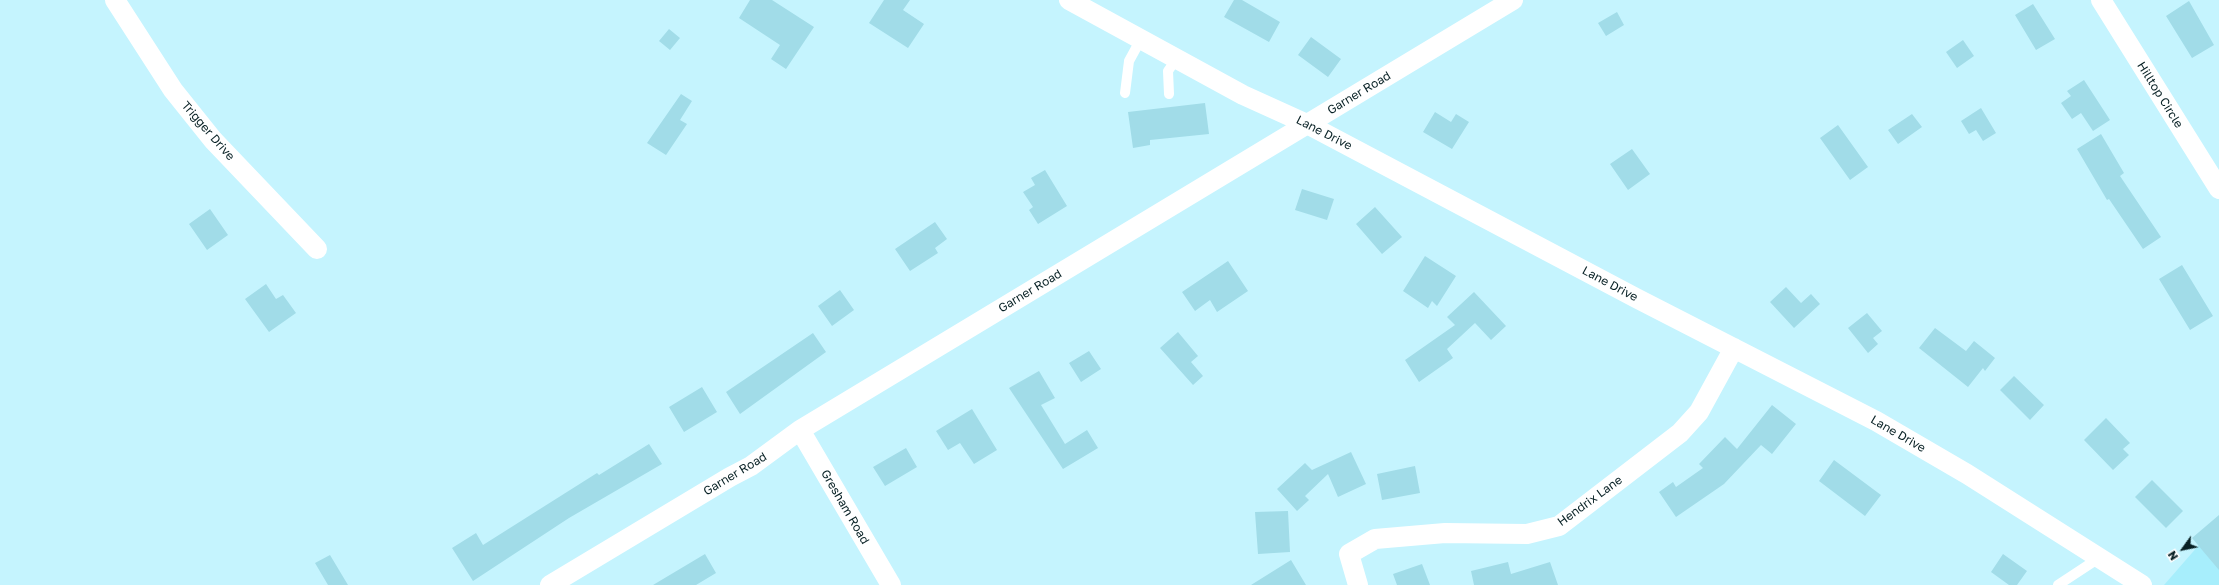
<!DOCTYPE html>
<style>
body{margin:0}
#map{position:relative;width:2219px;height:585px;overflow:hidden;background:#c5f4fe;font-family:"Golos Text",sans-serif}
canvas{display:block}
.north{position:absolute;left:2163px;top:529px;width:40px;height:40px;-webkit-text-stroke:3px #fff;paint-order:stroke;rotate:237deg;font-size:11px;font-weight:700;line-height:16px;text-align:center;color:#072024}
.north::after{content:'';display:block;margin:auto;width:14px;height:18px;background:#072024;clip-path:polygon(50% 0,100% 100%,50% 72%,0 100%)}
</style>
<div id="map">
<canvas width="2219" height="585"></canvas>
<div class="north">N</div>
</div>
<script>
const g = document.querySelector('canvas').getContext('2d');
g.lineJoin = 'round';
function paint(path, color) {
  g.fillStyle = color;
  g.fill(path, 'evenodd');
}
function shape(rows) {
  const path = new Path2D();
  for (const r of rows) {
    path.moveTo(r[0], r[1]);
    for (let i = 2; i < r.length; i += 2) path.lineTo(r[i], r[i + 1]);
  }
  return path;
}
function stroke(path, color, width, dash) {
  g.strokeStyle = color;
  g.lineWidth = width;
  g.lineCap = dash ? 'butt' : 'round';
  g.setLineDash(dash || []);
  g.stroke(path);
}
function write(font, color, halo, rows, align = 'center') {
  g.font = font + ' "Golos Text",sans-serif';
  g.lineWidth = 3.5;
  g.setLineDash([]);
  g.textBaseline = 'middle';
  g.strokeStyle = halo;
  g.fillStyle = color;
  for (const [text, x, y, turn = 0] of rows) {
    g.save();
    g.translate(x, y);
    g.rotate((+turn || 0) * Math.PI / 180);
    g.textAlign = isNaN(turn) ? turn : align;
    if (halo) g.strokeText(text, 0, 0);
    g.fillText(text, 0, 0);
    g.restore();
  }
}
const built = shape([
 [2219,522,2219,585,2164,585]
]);
const building = shape([
 [750,0,772,0,814,27,786,69,771,59,780,45,739,18],
 [884,0,910,0,903,10,924,24,908,48,869,23],
 [1234,0,1242,0,1280,22,1269,42,1224,17],
 [2189,1,2214,45,2192,58,2166,16],
 [2033,4,2055,39,2036,50,2015,15],
 [1617,12,1624,25,1606,36,1598,23],
 [669,29,680,38,670,50,659,41],
 [1311,37,1341,59,1328,77,1298,55],
 [1963,40,1974,56,1957,68,1946,52],
 [2084,80,2110,120,2093,131,2081,113,2072,119,2061,103,2071,96,2067,91],
 [681,94,692,101,680,120,687,124,666,155,647,143],
 [1205,103,1209,134,1150,140,1150,145,1133,148,1128,112],
 [1981,108,1996,133,1983,141,1976,130,1969,134,1961,121],
 [1435,112,1451,122,1456,114,1469,122,1452,149,1423,132],
 [1912,114,1922,127,1898,144,1888,130],
 [1838,125,1868,167,1850,180,1820,138],
 [2101,134,2124,173,2120,176,2161,237,2143,249,2109,199,2107,200,2077,149],
 [1632,149,1650,174,1628,190,1610,164],
 [1045,170,1067,206,1038,224,1029,210,1033,207,1023,192,1035,185,1031,178],
 [1302,189,1334,199,1327,220,1295,210],
 [1375,207,1402,237,1382,254,1356,224],
 [210,209,228,235,207,250,189,224],
 [935,222,947,239,935,248,938,253,910,271,895,249],
 [1425,256,1456,276,1437,306,1432,301,1428,308,1403,291],
 [1228,261,1248,291,1217,312,1210,300,1195,311,1182,292],
 [2182,265,2213,316,2190,330,2159,279],
 [266,284,276,299,283,295,296,313,269,332,245,299],
 [1786,287,1801,303,1811,294,1820,304,1794,328,1770,302],
 [840,290,854,310,832,326,818,306],
 [1474,292,1506,326,1491,340,1475,323,1447,349,1453,358,1419,382,1405,360,1455,325,1447,317],
 [1867,313,1882,331,1873,338,1878,344,1868,353,1848,328],
 [1935,328,1966,351,1974,341,1995,358,1985,371,1983,368,1968,387,1919,348],
 [1178,332,1198,356,1191,362,1203,376,1193,385,1160,348],
 [813,333,826,352,740,414,726,392],
 [1089,351,1101,369,1081,382,1069,363],
 [1039,371,1055,398,1041,405,1065,444,1087,430,1098,448,1063,469,1009,388],
 [2014,376,2044,405,2030,420,2000,390],
 [702,387,717,412,684,432,669,407],
 [1772,405,1796,424,1772,454,1761,445,1724,484,1676,517,1659,492,1673,482,1676,487,1703,468,1699,464,1725,437,1737,449],
 [972,409,997,450,974,464,960,443,948,450,936,431],
 [2106,418,2130,443,2123,449,2129,455,2113,470,2084,440],
 [649,444,662,464,569,518,473,581,452,548,476,533,483,545,597,473,599,475],
 [906,448,917,467,885,486,873,467],
 [1351,452,1366,484,1338,497,1328,474,1305,496,1309,500,1297,511,1277,489,1305,463,1312,470],
 [1834,460,1881,495,1865,516,1819,481],
 [1415,466,1420,493,1382,500,1377,474],
 [2152,480,2183,511,2166,528,2135,497],
 [1288,511,1290,552,1258,554,1255,512],
 [2219,515,2219,570,2192,538],
 [705,554,716,573,696,585,653,585],
 [2003,554,2027,571,2017,585,2009,585,1991,572],
 [330,555,348,585,328,585,315,563],
 [1291,560,1306,585,1251,585],
 [1508,562,1511,574,1550,562,1558,585,1474,585,1471,571],
 [1422,564,1430,585,1397,585,1393,574]
]);
const service = shape([
 [1125,93,1129,61,1141,39],
 [1169,94,1168,71,1177,58],
 [2058,585,2099,558]
]);
const minor = shape([
 [115,0,173,90,213,140,317,249],
 [1069,0,1243,95,1307,124,1636,298,1876,421,1967,474,2142,585],
 [2101,0,2219,189],
 [800,430,891,585],
 [550,585,730,477,751,466,800,430,1513,0],
 [1358,585,1349,554,1375,539,1445,533,1527,534,1559,526,1680,433,1699,412,1734,348]
]);
const streetNames = [
 ["Garner Road",1359,93,-31],
 ["Hilltop Circle",2160,95,58],
 ["Trigger Drive",208,131,49],
 ["Lane Drive",1324,133,27],
 ["Lane Drive",1610,284,28],
 ["Garner Road",1030,291,-31],
 ["Lane Drive",1898,434,30],
 ["Garner Road",735,474,-31],
 ["Hendrix Lane",1590,501,-36],
 ["Gresham Road",845,507,60]
];
paint(built, '#a7eefc');
paint(building, '#a1dce8');
stroke(service, '#fff', 10);
stroke(minor, '#fff', 20);
write('12px', '#072024', '#fff', streetNames);
</script>
